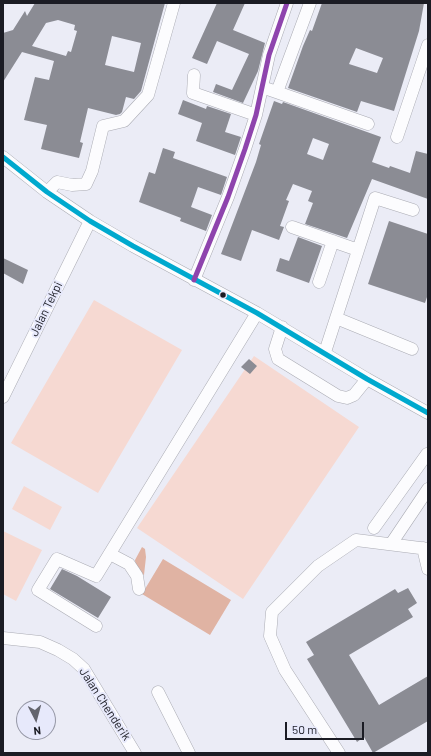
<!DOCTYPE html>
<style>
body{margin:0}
#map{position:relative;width:431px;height:756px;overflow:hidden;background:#ebecf6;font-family:Barlow,sans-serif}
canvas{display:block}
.frame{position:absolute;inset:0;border:4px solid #1b1c24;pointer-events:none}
.north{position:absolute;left:16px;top:700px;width:40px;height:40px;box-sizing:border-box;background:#e7e9fb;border:1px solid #9597a5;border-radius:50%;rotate:174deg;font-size:11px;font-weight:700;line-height:16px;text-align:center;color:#1b1c24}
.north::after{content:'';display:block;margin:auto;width:14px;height:18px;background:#64656e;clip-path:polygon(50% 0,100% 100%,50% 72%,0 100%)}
.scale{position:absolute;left:285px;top:722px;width:79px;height:18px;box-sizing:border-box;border:2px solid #1b1c24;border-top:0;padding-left:5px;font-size:12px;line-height:14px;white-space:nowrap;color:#1b1c24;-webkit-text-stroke:3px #e7e9fb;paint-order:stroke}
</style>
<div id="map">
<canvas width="431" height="756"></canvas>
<div class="frame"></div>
<div class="north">N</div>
<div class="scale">50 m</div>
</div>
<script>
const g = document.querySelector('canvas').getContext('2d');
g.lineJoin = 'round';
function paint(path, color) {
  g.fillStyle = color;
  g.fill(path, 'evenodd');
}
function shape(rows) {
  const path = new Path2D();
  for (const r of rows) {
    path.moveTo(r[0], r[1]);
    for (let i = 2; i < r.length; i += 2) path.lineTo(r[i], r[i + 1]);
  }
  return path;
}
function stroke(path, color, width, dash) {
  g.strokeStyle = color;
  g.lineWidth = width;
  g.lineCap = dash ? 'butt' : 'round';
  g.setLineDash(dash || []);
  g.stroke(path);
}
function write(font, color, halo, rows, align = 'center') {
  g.font = font + ' Barlow,sans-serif';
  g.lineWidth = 4;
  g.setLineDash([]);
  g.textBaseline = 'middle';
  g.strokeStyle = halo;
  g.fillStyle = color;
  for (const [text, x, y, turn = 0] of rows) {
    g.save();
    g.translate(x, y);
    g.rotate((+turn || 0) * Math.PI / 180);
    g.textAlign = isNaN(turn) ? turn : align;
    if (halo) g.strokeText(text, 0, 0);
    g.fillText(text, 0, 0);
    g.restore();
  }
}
const green = shape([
 [94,300,182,350,98,493,11,443],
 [254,356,359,427,243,599,137,528],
 [24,486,62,507,50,530,12,509],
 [3,531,42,550,16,601,3,594]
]);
const water = shape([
 [142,547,145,549,146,557,144,575,136,570,135,560],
 [163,559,231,600,210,635,142,594]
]);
const building = shape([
 [35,3,165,3,141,91,134,99,126,97,122,112,120,114,116,115,88,108,80,142,83,143,79,158,41,149,47,125,24,120,35,77,49,80,54,61,22,52,3,82,3,33,13,30,25,11,27,16],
 [58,20,75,25,74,30,77,31,71,52,68,51,66,56,32,46,46,23],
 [112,36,141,43,134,72,105,65],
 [217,3,245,3,233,30,265,43,258,71,243,103,213,92,216,84,232,90,249,54,217,41,207,64,192,58],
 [322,3,424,3,419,31,394,111,361,101,357,112,288,88,303,46,310,30,312,31],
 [356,48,383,58,377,73,349,64],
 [183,100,206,109,207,106,231,114,225,132,241,137,235,155,196,141,202,123,178,114],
 [274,101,282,104,283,102,381,137,372,162,389,168,390,166,410,173,416,151,428,154,428,199,372,179,347,238,305,224,313,203,308,201,312,191,293,184,286,200,289,201,280,226,284,227,279,240,252,230,241,261,221,254,256,162,261,145,259,144],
 [313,138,329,144,323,160,307,154],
 [163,148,175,152,173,158,227,177,221,195,198,187,191,207,212,215,206,231,180,221,181,218,139,202,149,172,155,174],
 [389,221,428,234,428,294,425,303,368,284],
 [298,237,322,246,309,283,276,271,280,258,289,261],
 [3,258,28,270,23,284,3,273],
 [249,359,257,366,250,374,241,367],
 [62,569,77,576,111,597,98,618,50,589],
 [408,588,417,603,408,609,413,617,349,655,379,705,428,676,428,721,373,753,364,737,357,742,307,659,314,655,306,642,395,589,398,593]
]);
const minor = shape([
 [194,75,193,93,256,115],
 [262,87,368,124],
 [277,92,310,3],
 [397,137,428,45],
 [3,157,47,192,90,221,133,246,257,313,367,379,428,413],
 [47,192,57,182,72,185,86,184,92,171,103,126,124,121,148,95,174,3],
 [292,227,358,250],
 [194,280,228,197,245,149,256,115,269,55,287,3],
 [319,282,333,241],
 [336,318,412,349],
 [282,327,275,349,278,359,338,396,347,398,354,395,367,379],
 [325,352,375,198,413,210],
 [3,397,90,221],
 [374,528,427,454,428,455],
 [391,544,428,489],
 [423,548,428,569],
 [110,554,129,564,137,576,139,589],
 [96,626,38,590,57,559,96,576,257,313],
 [3,638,40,642,58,650,73,659,84,669,135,753],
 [158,692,189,753],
 [339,753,285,670,270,636,272,612,318,566,356,540,428,549]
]);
const bus1 = shape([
 [3,157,47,192,90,221,133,246,257,313,367,379,428,413]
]);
const bus2 = shape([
 [194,280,228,197,245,149,256,115,269,55,287,3]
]);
const markers = [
 [223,295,3.5,"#1b1c24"]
];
const streetNames = [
 ["Jalan Tekpi",46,309,-64],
 ["Jalan Chenderik",105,704,57]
];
paint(green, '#f6d9d2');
paint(water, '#e0b3a3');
paint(building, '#8b8c94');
stroke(minor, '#aaabb3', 13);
stroke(minor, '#fcfcfe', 12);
stroke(bus1, '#00a9ce', 5);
stroke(bus2, '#8e44ad', 5);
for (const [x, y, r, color] of markers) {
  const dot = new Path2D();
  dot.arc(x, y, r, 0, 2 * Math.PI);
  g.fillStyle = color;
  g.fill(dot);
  stroke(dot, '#e7e9fb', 1.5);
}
write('12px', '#1b1c24', '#e7e9fb', streetNames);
</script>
